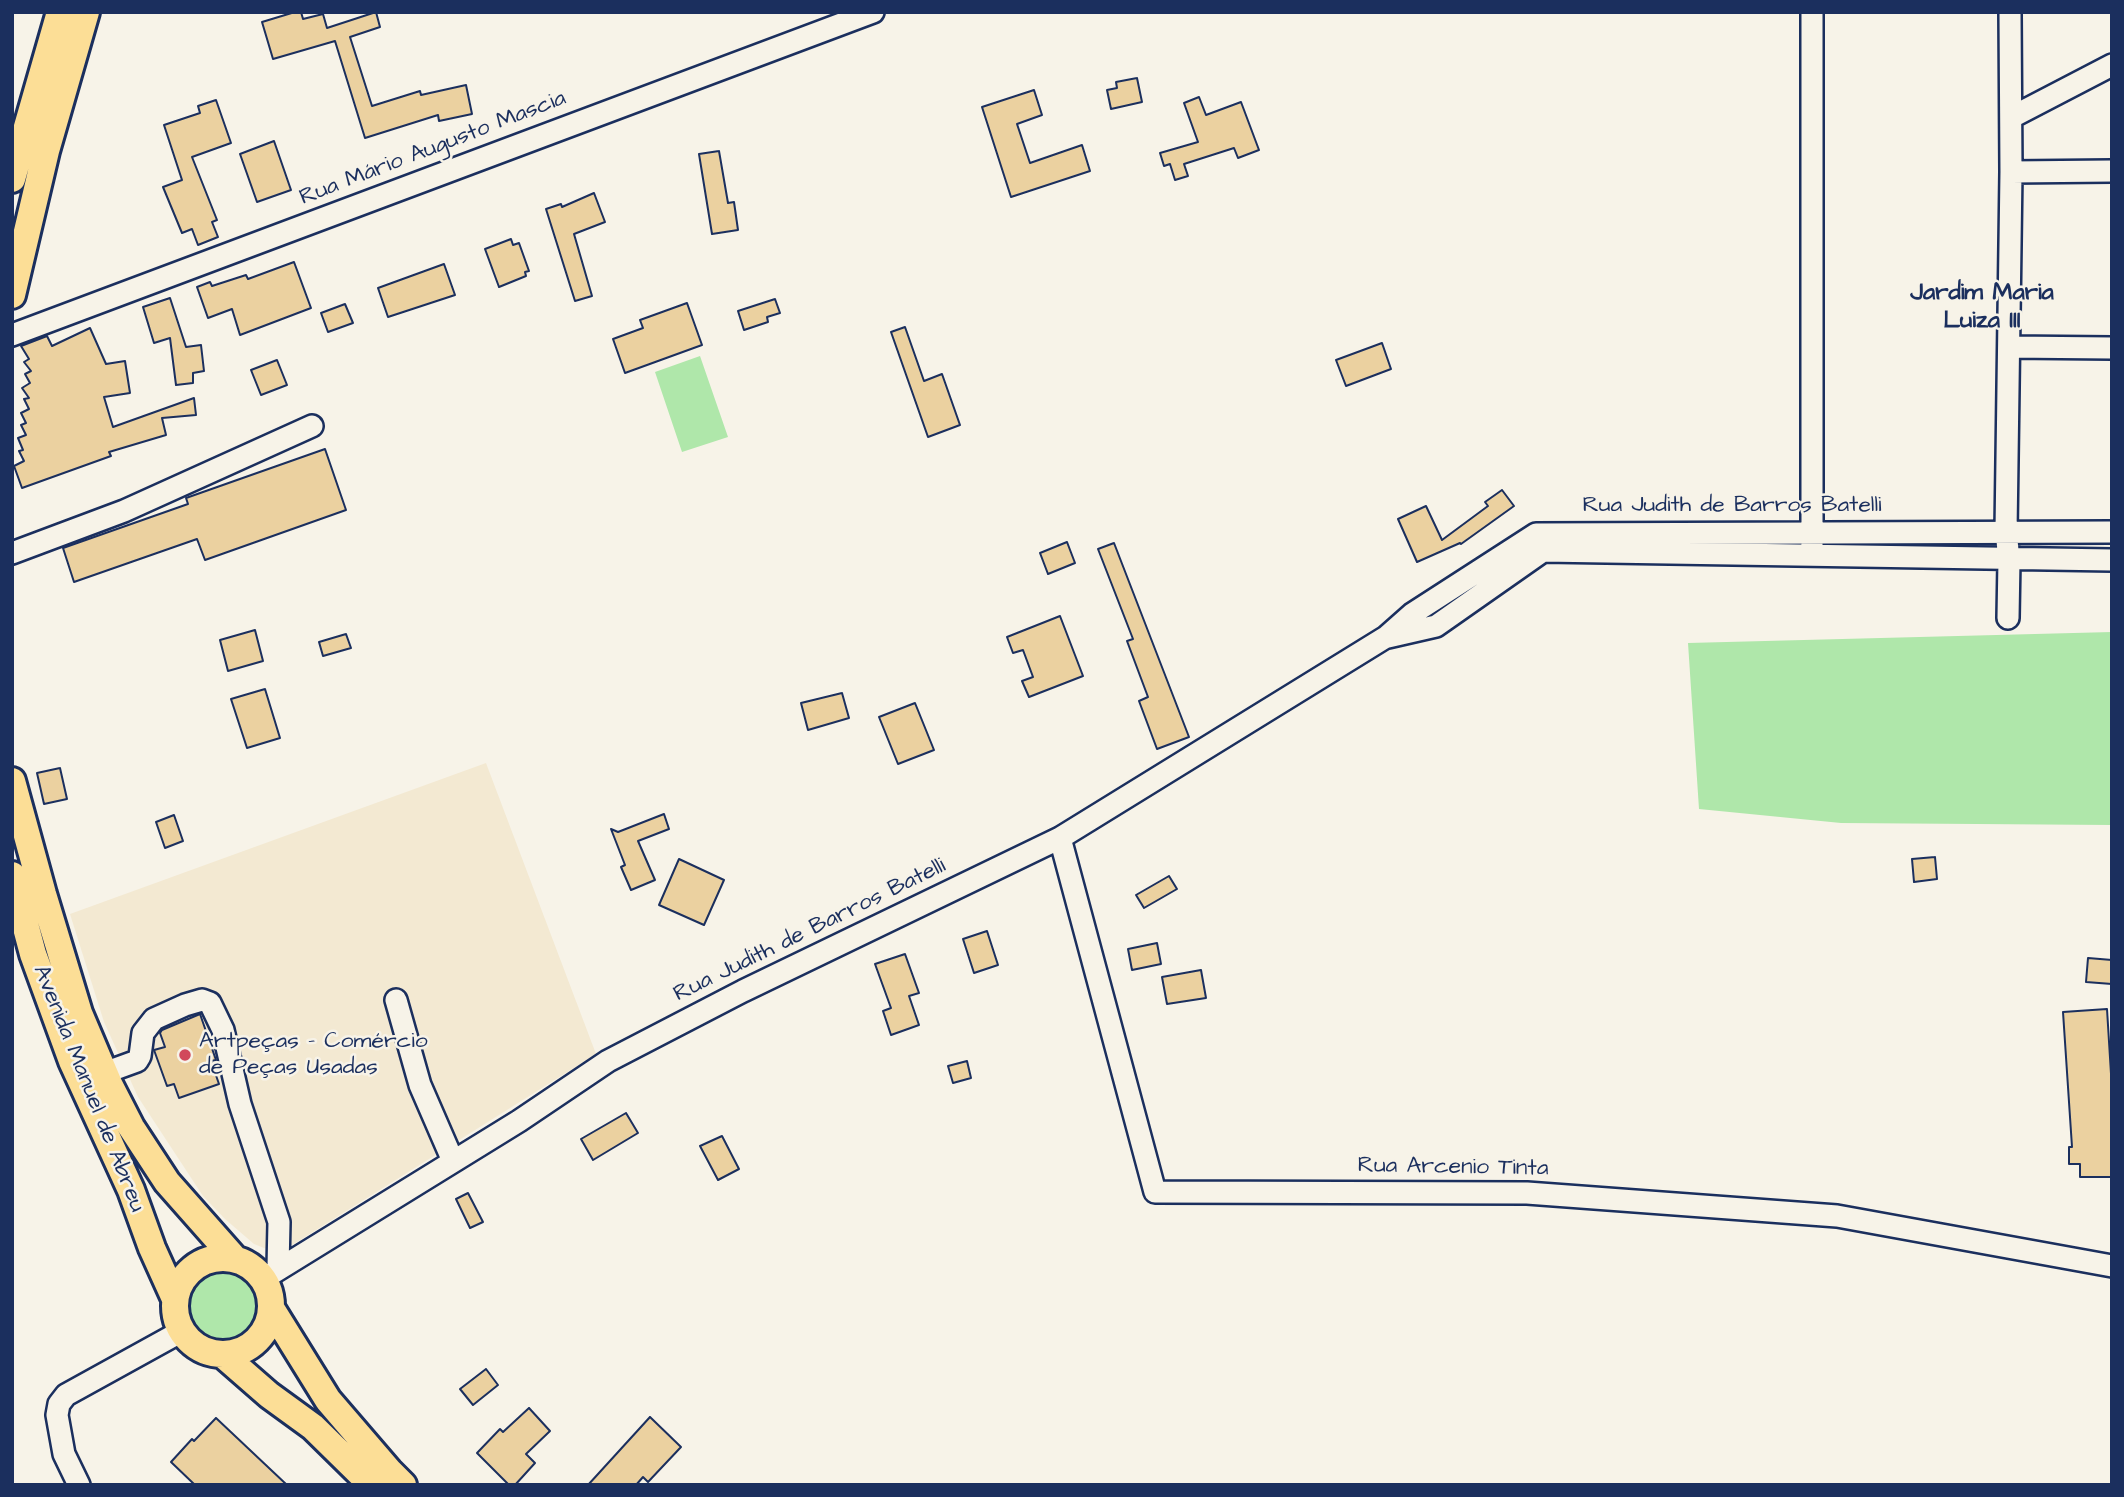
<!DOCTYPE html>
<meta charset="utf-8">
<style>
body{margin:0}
#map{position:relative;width:2124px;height:1497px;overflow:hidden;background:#f7f3e8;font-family:"Architects Daughter",sans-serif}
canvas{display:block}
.frame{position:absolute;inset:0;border:14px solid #1b2f5e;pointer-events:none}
</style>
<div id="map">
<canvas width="2124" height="1497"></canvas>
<div class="frame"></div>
</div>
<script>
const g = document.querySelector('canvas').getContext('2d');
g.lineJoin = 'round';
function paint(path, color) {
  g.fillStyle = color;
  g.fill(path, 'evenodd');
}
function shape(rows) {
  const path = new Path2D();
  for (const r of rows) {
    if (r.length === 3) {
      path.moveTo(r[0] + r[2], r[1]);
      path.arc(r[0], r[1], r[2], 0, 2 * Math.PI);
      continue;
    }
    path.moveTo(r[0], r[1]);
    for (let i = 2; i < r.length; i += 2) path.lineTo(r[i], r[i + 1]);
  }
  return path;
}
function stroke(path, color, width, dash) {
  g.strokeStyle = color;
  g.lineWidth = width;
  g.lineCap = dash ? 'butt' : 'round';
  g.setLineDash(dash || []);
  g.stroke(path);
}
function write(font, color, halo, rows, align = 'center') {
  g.font = font + ' "Architects Daughter",sans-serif';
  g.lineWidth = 5;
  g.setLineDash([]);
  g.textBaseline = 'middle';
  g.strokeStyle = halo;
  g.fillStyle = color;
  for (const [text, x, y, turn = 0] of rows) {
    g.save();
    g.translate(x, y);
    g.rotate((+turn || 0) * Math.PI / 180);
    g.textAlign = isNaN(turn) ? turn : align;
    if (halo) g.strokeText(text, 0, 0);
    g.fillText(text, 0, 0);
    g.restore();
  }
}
const built = shape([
 [486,763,596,1054,289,1247,269,1250,254,1244,225,1219,203,1196,138,1097,104,1022,70,914]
]);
const green = shape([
 [700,356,728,437,682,452,655,372],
 [2112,632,2112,825,1841,823,1699,809,1688,643],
 [223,1311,38]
]);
const building = shape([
 [295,12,301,12,303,19,323,14,327,28,376,12,380,27,350,37,372,106,420,91,421,95,466,85,472,114,439,121,438,115,365,138,335,41,273,59,262,22,295,12],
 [1137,78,1142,102,1111,109,1107,90,1117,88,1116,82,1137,78],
 [1034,90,1042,115,1017,124,1030,163,1082,145,1090,171,1011,197,982,107,1034,90],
 [1199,97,1206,115,1241,102,1259,150,1238,158,1234,148,1184,164,1188,176,1175,180,1170,164,1164,166,1160,153,1198,142,1184,103,1199,97],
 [216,100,231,143,192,157,217,220,212,222,218,237,198,245,192,229,182,233,163,187,182,180,164,125,200,113,198,106,216,100],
 [274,141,291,190,257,202,240,154,274,141],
 [719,151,728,203,734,202,738,230,712,234,699,154,719,151],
 [594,193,605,222,574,234,592,296,575,301,546,209,561,204,562,207,594,193],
 [511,239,513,245,519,243,529,271,525,272,526,276,499,287,485,249,511,239],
 [294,262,311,308,240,335,232,309,208,318,197,287,210,282,212,286,246,275,248,279,294,262],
 [444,264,455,295,388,317,378,288,444,264],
 [170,298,186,347,201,345,204,371,193,373,193,383,176,385,170,338,154,343,143,307,170,298],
 [775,299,780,313,767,317,768,322,744,330,738,311,775,299],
 [687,303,702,345,625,373,613,339,643,328,640,320,687,303],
 [345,304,353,323,328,332,321,313,345,304],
 [905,327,924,381,942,374,960,425,928,437,891,332,905,327],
 [90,328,106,364,125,361,130,393,104,397,113,427,194,398,196,415,162,418,166,435,109,452,111,456,22,488,14,466,24,461,19,451,23,450,18,438,26,435,21,425,26,423,21,413,29,409,24,399,29,398,22,388,30,383,25,374,31,371,24,362,29,359,21,346,47,336,52,346,90,328],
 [1382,343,1391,369,1346,386,1336,360,1382,343],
 [277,360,287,385,261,395,251,370,277,360],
 [325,449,346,510,205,560,197,539,74,582,63,548,188,504,186,498,325,449],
 [1502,490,1514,506,1461,544,1460,543,1417,562,1398,519,1426,506,1442,540,1488,506,1485,502,1502,490],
 [1067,542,1075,563,1048,574,1040,553,1067,542],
 [1114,543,1189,737,1157,749,1139,701,1148,697,1127,641,1133,639,1098,549,1114,543],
 [1060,616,1083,676,1029,697,1022,681,1033,677,1023,650,1013,653,1007,637,1060,616],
 [255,630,263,661,228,671,220,640,255,630],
 [346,634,351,648,323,656,319,642,346,634],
 [265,689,280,738,247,748,231,699,265,689],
 [842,693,849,718,808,730,801,703,842,693],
 [915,703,934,750,898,764,879,717,915,703],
 [60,768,67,799,44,804,37,773,60,768],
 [664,814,669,829,638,841,655,880,631,890,621,867,625,865,611,829,618,832,664,814],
 [174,815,183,841,165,848,156,822,174,815],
 [1935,857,1937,879,1914,882,1912,859,1935,857],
 [679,859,724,880,704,925,659,905,679,859],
 [1169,876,1177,889,1144,908,1136,895,1169,876],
 [987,931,998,965,974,973,963,939,987,931],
 [1157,943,1161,964,1132,970,1128,949,1157,943],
 [905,954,919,993,909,996,919,1025,891,1035,883,1011,891,1008,875,964,905,954],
 [2088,958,2112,960,2112,984,2086,982,2088,958],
 [1201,970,1206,998,1167,1004,1162,977,1201,970],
 [2107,1009,2112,1090,2112,1177,2080,1177,2080,1164,2069,1164,2069,1147,2072,1147,2063,1012,2107,1009],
 [200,1014,216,1060,211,1061,219,1084,179,1098,174,1084,167,1086,154,1050,165,1047,160,1033,162,1030,200,1014],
 [967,1061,971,1078,953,1083,948,1066,967,1061],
 [626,1113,638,1133,593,1160,581,1139,626,1113],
 [722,1136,739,1169,718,1180,700,1146,722,1136],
 [468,1193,483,1222,470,1228,456,1199,468,1193],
 [486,1369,498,1385,473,1405,460,1389,486,1369],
 [529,1408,550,1431,526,1454,535,1463,515,1485,509,1485,477,1453,500,1429,503,1432,529,1408],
 [650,1417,681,1447,648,1482,643,1477,636,1485,588,1485,650,1417],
 [216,1418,287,1485,195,1485,171,1462,192,1439,194,1441,216,1418]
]);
const minor = shape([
 [2012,117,2112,65],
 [2011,172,2112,171],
 [12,335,873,12],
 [2009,347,2112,348],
 [1812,546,1812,12],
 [12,553,124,511,312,426],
 [2008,618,2009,560,2006,531,2011,172,2010,12],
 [1388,637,1436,626,1543,551,2112,560],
 [1060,838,1155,1192,1527,1193,1837,1216,2112,1266],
 [396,1000,420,1085,453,1161],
 [104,1073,137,1061,140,1056,143,1033,154,1019,185,1005,202,1000,210,1003,223,1030,240,1104,279,1222,278,1268],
 [263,1279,519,1121,608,1061,743,991,1060,838,1386,637,1412,614,1536,534,2112,532],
 [79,1485,64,1454,57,1415,59,1404,66,1395,182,1331]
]);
const major = shape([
 [12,179,60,12],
 [12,295,46,151,86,12],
 [12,781,43,894,79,1013,109,1084,131,1127,167,1182,235,1259],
 [12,875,33,954,72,1061,131,1190,152,1248,175,1299],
 [223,1306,48],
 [271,1308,328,1400,389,1471,403,1485],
 [222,1354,269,1395,313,1427,372,1485]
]);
const markers = [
 [185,1055,7,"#d1495b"]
];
const streetNames = [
 ["Rua Mário Augusto Mascia",433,149,-21],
 ["Rua Judith de Barros Batelli",1732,506],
 ["Rua Judith de Barros Batelli",810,931,-26],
 ["Avenida Manuel de Abreu",88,1089,68],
 ["Rua Arcenio Tinta",1453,1168,1]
];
const poiNames = [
 ["Artpeças - Comércio",199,1042],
 ["de Peças Usadas",199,1068]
];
const neighbourhoodNames = [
 ["Jardim Maria",1982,294],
 ["Luiza III",1982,322]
];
paint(built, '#f3e9d2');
paint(green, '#afe7aa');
paint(building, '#ebd1a0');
stroke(building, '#1b2f5e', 2);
stroke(minor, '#1b2f5e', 26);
stroke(major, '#1b2f5e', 32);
stroke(minor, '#f7f3e8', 21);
stroke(major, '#fcde96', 26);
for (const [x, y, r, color] of markers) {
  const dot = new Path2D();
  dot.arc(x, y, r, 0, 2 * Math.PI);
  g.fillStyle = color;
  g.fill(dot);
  stroke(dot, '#f7f3e8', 2.5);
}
write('23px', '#1b2f5e', '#f7f3e8', streetNames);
write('23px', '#1b2f5e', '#f7f3e8', poiNames, 'left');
write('bold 24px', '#1b2f5e', '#f7f3e8', neighbourhoodNames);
</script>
